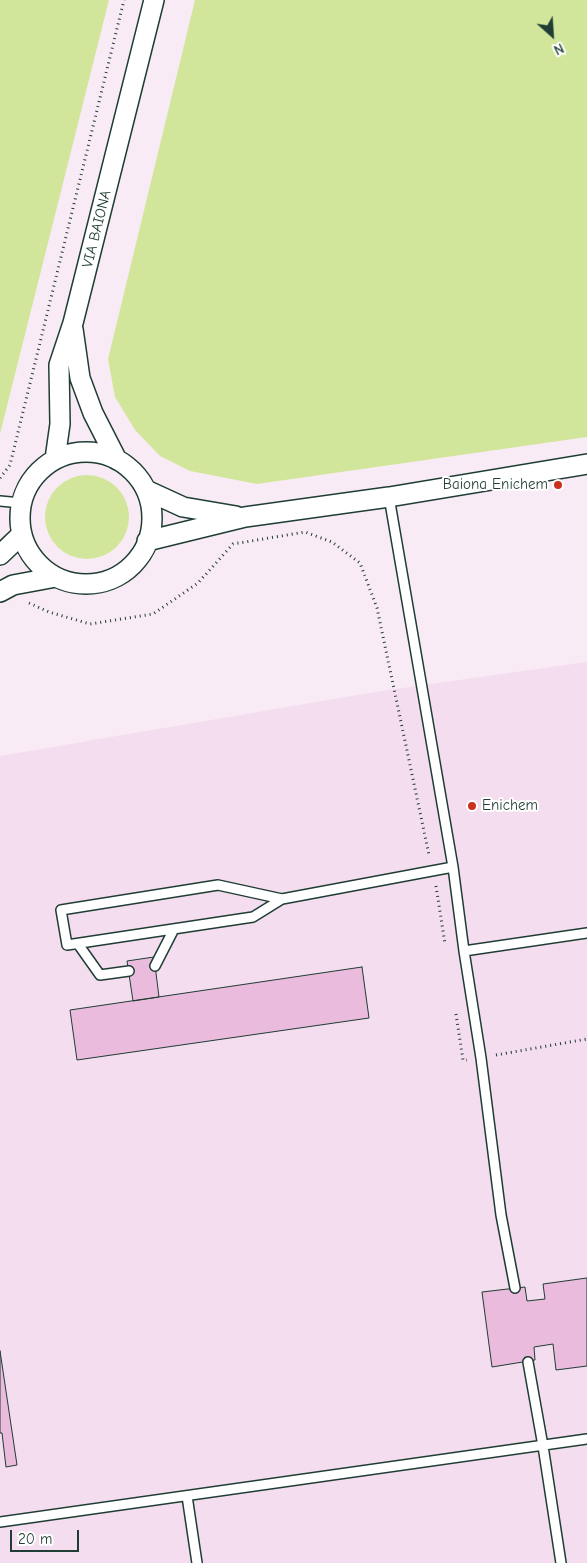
<!DOCTYPE html>
<style>
body{margin:0}
#map{position:relative;width:587px;height:1563px;overflow:hidden;background:#f9ebf5;font-family:"Comic Neue",sans-serif}
canvas{display:block}
.north{position:absolute;left:527px;top:10px;width:50px;height:50px;-webkit-text-stroke:4px #fff;paint-order:stroke;rotate:154deg;font-size:14px;font-weight:700;line-height:20px;text-align:center;color:#1f3d34}
.north::after{content:'';display:block;margin:auto;width:18px;height:22px;background:#1f3d34;clip-path:polygon(50% 0,100% 100%,50% 72%,0 100%)}
.scale{position:absolute;left:10px;top:1530px;width:69px;height:22px;box-sizing:border-box;border:2px solid #1f3d34;border-top:0;padding-left:6px;font-size:15px;line-height:18px;white-space:nowrap;color:#1f3d34;-webkit-text-stroke:4px #fff;paint-order:stroke}
</style>
<div id="map">
<canvas width="587" height="1563"></canvas>
<div class="north">N</div>
<div class="scale">20 m</div>
</div>
<script>
const g = document.querySelector('canvas').getContext('2d');
g.lineJoin = 'round';
function paint(path, color) {
  g.fillStyle = color;
  g.fill(path, 'evenodd');
}
function shape(rows) {
  const path = new Path2D();
  for (const r of rows) {
    if (r.length === 3) {
      path.moveTo(r[0] + r[2], r[1]);
      path.arc(r[0], r[1], r[2], 0, 2 * Math.PI);
      continue;
    }
    path.moveTo(r[0], r[1]);
    for (let i = 2; i < r.length; i += 2) path.lineTo(r[i], r[i + 1]);
  }
  return path;
}
function stroke(path, color, width, dash) {
  g.strokeStyle = color;
  g.lineWidth = width;
  g.lineCap = dash ? 'butt' : 'round';
  g.setLineDash(dash || []);
  g.stroke(path);
}
function write(font, color, halo, rows, align = 'center') {
  g.font = font + ' "Comic Neue",sans-serif';
  g.lineWidth = 4;
  g.setLineDash([]);
  g.textBaseline = 'middle';
  g.strokeStyle = halo;
  g.fillStyle = color;
  for (const [text, x, y, turn = 0] of rows) {
    g.save();
    g.translate(x, y);
    g.rotate((+turn || 0) * Math.PI / 180);
    g.textAlign = isNaN(turn) ? turn : align;
    if (halo) g.strokeText(text, 0, 0);
    g.fillText(text, 0, 0);
    g.restore();
  }
}
const built = shape([
 [587,662,587,1563,0,1563,0,756,381,691]
]);
const green = shape([
 [0,0,109,0,0,434],
 [195,0,587,0,587,437,257,484,190,471,160,456,135,430,115,397,108,359],
 [87,517,42]
]);
const building = shape([
 [154,957,159,997,133,1001,127,961,154,957],
 [362,967,369,1018,77,1060,70,1010,362,967],
 [587,1278,587,1366,556,1370,553,1344,534,1347,535,1360,492,1367,482,1292,525,1287,527,1301,545,1299,543,1284,587,1278],
 [0,1351,17,1465,6,1467,2,1433,0,1433,0,1351]
]);
const path = shape([
 [0,478,10,465,124,0],
 [29,603,49,612,90,624,153,614,198,583,233,544,305,532,332,542,360,563,377,608,429,855],
 [436,886,445,944],
 [456,1014,463,1060,467,1060],
 [496,1055,587,1039]
]);
const service = shape([
 [389,497,453,867,464,951,481,1058,501,1215,515,1288],
 [0,501,21,503],
 [282,899,218,885,61,910,67,945,253,917,282,899,453,867],
 [78,944,100,975,129,971],
 [464,951,587,933],
 [155,966,174,929],
 [528,1362,543,1446,561,1563],
 [187,1496,197,1563],
 [0,1522,587,1439]
]);
const minor = shape([
 [73,329,80,378,93,413,117,460],
 [86,518,66],
 [55,459,60,424,59,365,73,323,154,0],
 [146,490,183,507,236,516],
 [147,541,245,517,389,497,587,464],
 [0,555,21,535],
 [0,592,13,585,56,577]
]);
const markers = [
 [558,485,5,"#c8321e"],
 [472,806,5,"#c8321e"]
];
const streetNames = [
 ["VIA BAIONA",97,229,-76]
];
const poiNames = [
 ["Baiona Enichem",548,485],
 ["Enichem",482,806,"left"]
];
paint(built, '#f4ddee');
paint(green, '#d2e69b');
paint(building, '#eabbdd');
stroke(building, '#1f3d34', 1);
stroke(service, '#1f3d34', 12);
stroke(minor, '#1f3d34', 22);
stroke(path, '#1f3d34', 3, [1, 4]);
stroke(service, '#fff', 9);
stroke(minor, '#fff', 19);
for (const [x, y, r, color] of markers) {
  const dot = new Path2D();
  dot.arc(x, y, r, 0, 2 * Math.PI);
  g.fillStyle = color;
  g.fill(dot);
  stroke(dot, '#fff', 2);
}
write('15px', '#1f3d34', '#fff', streetNames);
write('15px', '#1f3d34', '#fff', poiNames, 'right');
</script>
